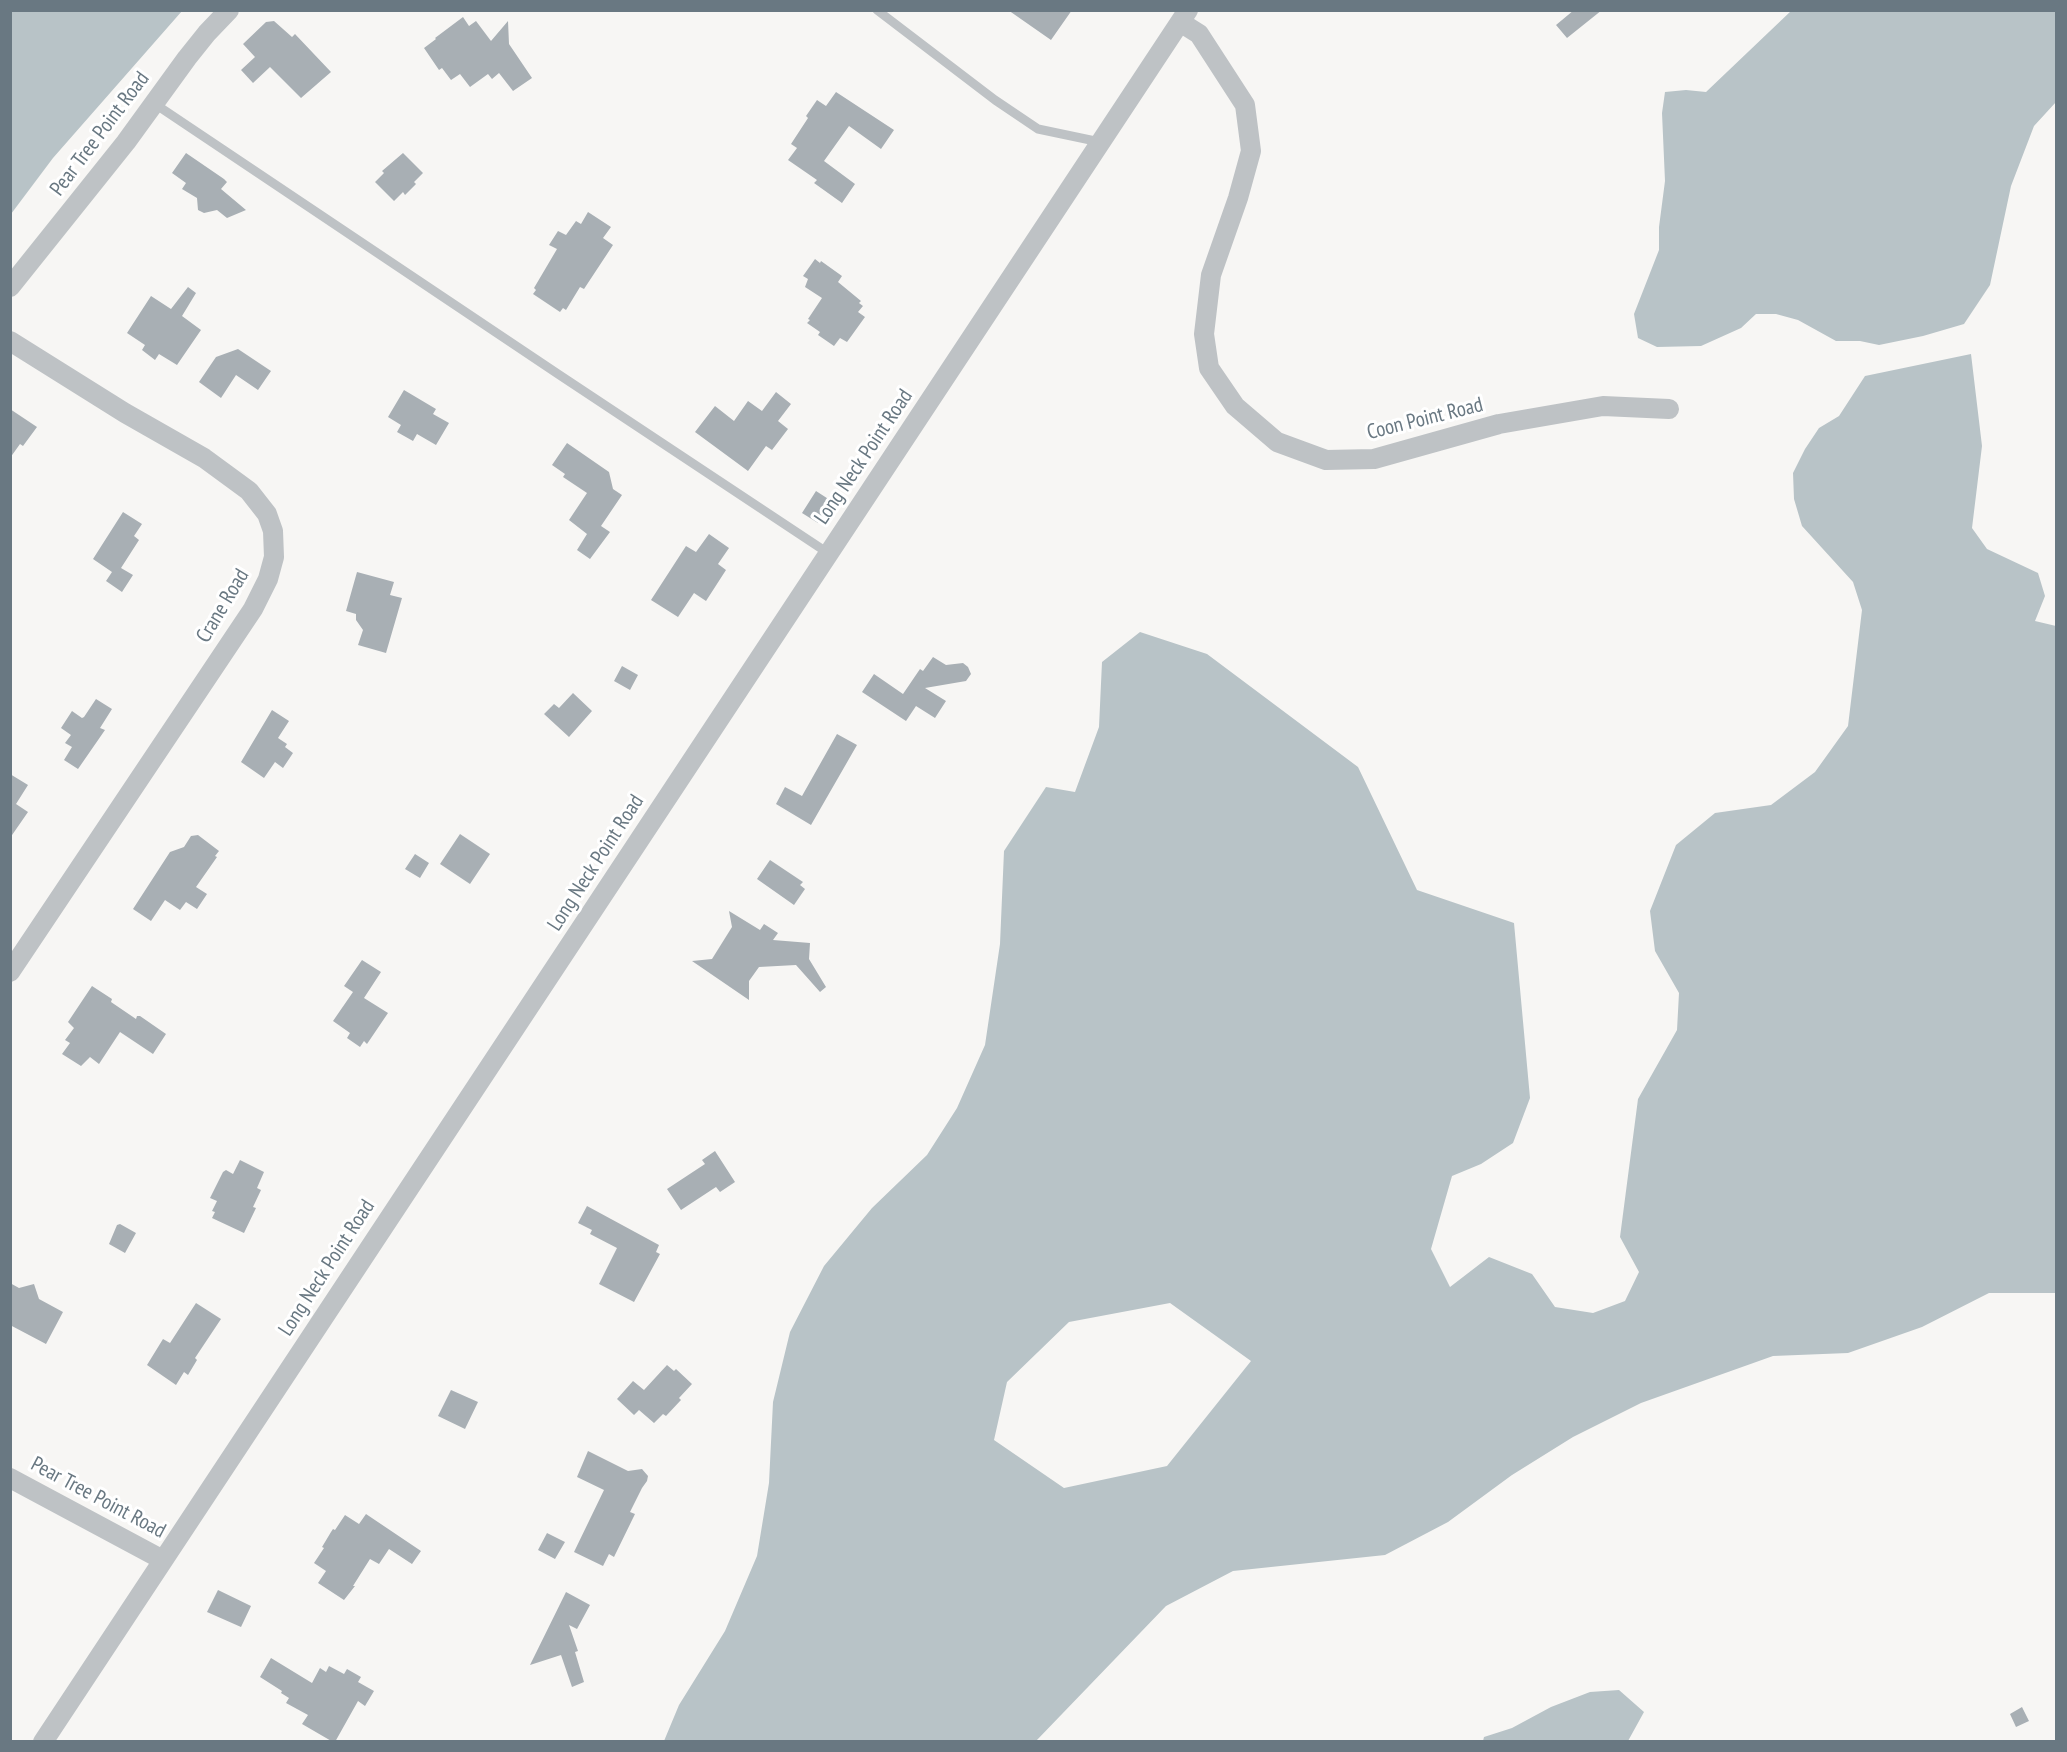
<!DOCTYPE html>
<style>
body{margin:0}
#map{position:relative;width:2067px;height:1752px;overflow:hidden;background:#f7f6f4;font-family:"PT Sans Narrow",sans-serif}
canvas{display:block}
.frame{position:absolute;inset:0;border:12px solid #697882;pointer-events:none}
</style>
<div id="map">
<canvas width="2067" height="1752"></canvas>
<div class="frame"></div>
</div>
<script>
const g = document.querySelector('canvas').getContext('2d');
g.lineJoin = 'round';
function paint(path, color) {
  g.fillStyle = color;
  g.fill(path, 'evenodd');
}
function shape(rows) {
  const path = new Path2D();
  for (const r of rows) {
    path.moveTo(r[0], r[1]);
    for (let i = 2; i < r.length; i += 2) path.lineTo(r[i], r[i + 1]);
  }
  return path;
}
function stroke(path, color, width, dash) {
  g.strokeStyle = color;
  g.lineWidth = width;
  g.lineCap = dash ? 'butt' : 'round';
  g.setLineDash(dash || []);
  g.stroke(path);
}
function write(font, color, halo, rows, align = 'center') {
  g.font = font + ' "PT Sans Narrow",sans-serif';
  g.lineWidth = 6;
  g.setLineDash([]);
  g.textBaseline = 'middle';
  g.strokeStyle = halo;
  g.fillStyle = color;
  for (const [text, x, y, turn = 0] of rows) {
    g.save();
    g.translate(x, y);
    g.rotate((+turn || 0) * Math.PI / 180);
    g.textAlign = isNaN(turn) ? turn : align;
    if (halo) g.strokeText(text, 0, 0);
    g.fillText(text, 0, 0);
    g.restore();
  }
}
const water = shape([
 [11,10,182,11,53,158,11,214],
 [1791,11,2056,11,2056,102,2034,126,2011,186,1990,285,1964,324,1923,336,1879,345,1860,341,1836,341,1798,320,1776,314,1756,314,1741,328,1701,346,1657,347,1638,338,1634,314,1659,250,1659,227,1665,181,1662,113,1665,92,1686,90,1706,92],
 [1971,354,1982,446,1972,528,1987,549,2038,573,2045,596,2035,621,2056,626,2056,1293,1989,1293,1922,1327,1848,1353,1773,1356,1641,1403,1573,1437,1512,1475,1448,1522,1385,1555,1233,1571,1166,1606,1036,1741,664,1741,679,1705,725,1631,757,1556,769,1483,773,1402,790,1332,824,1266,872,1208,927,1155,957,1108,985,1045,1000,944,1004,851,1046,787,1075,792,1099,727,1102,662,1140,632,1207,654,1358,767,1417,890,1514,923,1530,1098,1513,1143,1481,1164,1452,1176,1431,1249,1450,1287,1489,1257,1532,1274,1555,1307,1593,1313,1625,1301,1639,1272,1620,1237,1638,1099,1677,1030,1679,993,1655,951,1650,911,1676,845,1715,813,1771,805,1815,772,1848,726,1862,610,1853,582,1802,526,1794,499,1793,473,1805,449,1819,428,1839,416,1865,376],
 [1170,1303,1251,1361,1167,1466,1064,1488,994,1440,1007,1382,1069,1322],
 [1619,1690,1644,1712,1628,1741,1483,1741,1484,1737,1512,1728,1551,1707,1590,1692]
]);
const building = shape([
 [1008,10,1072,10,1051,40],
 [1574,10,1602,10,1567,38,1556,25],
 [463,17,469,26,476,21,491,41,508,21,509,44,532,78,513,91,499,73,492,79,488,74,470,87,460,74,451,80,442,68,439,70,424,48,436,39,435,38],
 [274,21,292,37,295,34,331,72,301,98,270,67,253,83,241,70,255,57,243,44,266,22],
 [836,92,894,130,881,149,849,126,824,161,855,184,842,203,814,183,817,180,788,160,797,148,791,144,808,118,806,116,817,100,826,106],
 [186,153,224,179,227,182,221,189,246,210,227,218,217,210,204,213,198,210,197,198,182,189,186,183,172,173],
 [403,153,423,173,414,182,416,184,405,195,403,192,394,201,375,182,384,173,382,171],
 [588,212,611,227,603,238,613,245,584,289,580,287,566,310,563,308,560,312,533,294,536,290,534,288,557,249,549,245,558,231,566,235,576,221,581,224],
 [815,259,820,263,821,261,842,276,838,282,861,301,859,303,863,306,858,312,865,317,847,342,840,338,834,346,818,335,820,332,807,323,810,320,808,319,822,298,805,287,808,279,803,276],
 [188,287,196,293,182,316,201,330,177,365,159,354,155,360,142,350,145,345,127,333,151,296,171,309],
 [238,349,271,371,258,390,236,375,221,398,199,382,216,357],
 [404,390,436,409,433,414,449,423,436,445,417,434,413,441,397,432,401,425,388,417],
 [776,392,791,404,778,421,788,429,772,450,766,446,748,471,695,432,715,406,734,421,748,401,762,411],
 [10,409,37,427,23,446,20,444,10,458],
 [567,443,609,472,613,489,622,495,601,526,610,532,590,559,577,550,587,534,569,520,587,493,563,477,565,474,552,465],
 [816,491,833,502,818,523,802,513],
 [123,512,142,524,134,536,139,540,121,568,133,575,122,592,106,581,112,572,93,559],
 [709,534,729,548,718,564,726,570,706,601,694,593,678,617,651,600,686,546,696,552],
 [357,572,394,582,390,595,402,598,386,653,358,645,363,630,356,620,356,614,346,611],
 [933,657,946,665,963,663,968,667,971,674,966,681,925,688,946,701,935,718,916,706,906,721,862,692,874,674,903,694,920,669,923,671],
 [622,666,638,675,630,690,614,681],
 [573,693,592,711,569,737,544,714,554,704,559,708],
 [96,699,112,709,100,728,105,730,78,769,64,760,72,747,65,743,71,735,61,728,72,711,82,718,84,717],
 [272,710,289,721,278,738,287,744,285,747,293,753,283,768,275,762,264,778,241,762],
 [837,734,857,745,811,825,776,804,785,787,802,796],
 [10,774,28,785,16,804,28,812,10,838],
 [460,834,490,854,470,884,440,864],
 [198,835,219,851,215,856,217,857,196,887,207,894,197,909,186,902,180,910,165,900,151,921,133,909,170,852,184,847,191,836],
 [415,854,429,863,420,878,405,869],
 [770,860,803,882,800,885,805,889,794,905,757,879],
 [729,911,760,930,764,924,778,933,773,940,810,943,809,959,826,987,820,992,796,965,759,967,749,981,749,1000,692,961,712,959,732,927],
 [362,960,381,972,364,998,388,1013,367,1044,364,1041,360,1047,347,1038,350,1033,333,1021,353,992,344,986],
 [92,986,112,999,111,1002,136,1019,137,1016,140,1016,166,1034,153,1054,120,1032,99,1064,90,1057,81,1066,62,1054,70,1043,65,1040,74,1028,68,1022],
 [715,1151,735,1182,720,1192,716,1187,681,1210,667,1189,705,1164,702,1160],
 [240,1160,264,1172,257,1188,261,1190,253,1207,256,1208,244,1233,212,1218,215,1212,212,1211,217,1201,210,1198,223,1172,226,1170,233,1174],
 [587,1206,659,1245,656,1252,660,1254,634,1302,599,1284,617,1248,590,1234,592,1230,578,1223],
 [120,1224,136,1233,125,1253,109,1244,117,1225],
 [10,1283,19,1288,34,1284,39,1299,63,1312,46,1344,10,1325],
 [196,1303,221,1319,195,1358,197,1360,188,1375,184,1372,176,1385,147,1365,163,1339,170,1343],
 [667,1365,674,1371,676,1369,692,1384,679,1398,681,1400,666,1416,663,1414,654,1423,639,1410,634,1415,617,1399,633,1381,644,1390],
 [451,1390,478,1402,465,1429,438,1416],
 [588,1451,628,1471,642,1469,648,1476,647,1481,642,1488,630,1512,635,1514,614,1557,609,1554,603,1566,574,1552,604,1490,577,1477],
 [366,1514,421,1551,412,1564,389,1549,379,1564,370,1559,353,1586,355,1586,344,1600,318,1583,326,1571,314,1563,324,1548,322,1547,331,1532,333,1529,335,1530,345,1515,359,1524],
 [547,1533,565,1542,555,1559,538,1550],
 [218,1590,251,1606,241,1627,207,1612],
 [566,1592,590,1605,577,1629,569,1625,578,1651,575,1652,584,1682,572,1687,561,1655,530,1665],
 [271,1658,312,1683,320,1668,326,1672,329,1666,344,1674,347,1669,361,1677,358,1682,374,1691,365,1706,358,1701,335,1742,333,1742,302,1724,308,1715,286,1703,289,1698,281,1693,282,1691,260,1677],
 [2022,1707,2029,1721,2016,1727,2010,1714]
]);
const service = shape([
 [877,10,995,100,1038,129,1100,142],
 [155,104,558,374,828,553]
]);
const minor = shape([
 [1180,22,1199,34,1245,105,1251,151,1238,198,1211,275,1204,334,1209,368,1235,406,1277,442,1326,460,1374,459,1499,424,1603,406,1669,409],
 [10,287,126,142,187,58,207,33,229,10],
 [10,341,125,413,204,458,249,491,267,514,273,531,274,557,268,579,253,609,10,972],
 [10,1478,163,1560],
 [43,1742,1188,10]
]);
const streetNames = [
 ["Pear Tree Point Road",100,134,-53],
 ["Coon Point Road",1425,419,-14],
 ["Long Neck Point Road",864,457,-56],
 ["Crane Road",223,606,-59],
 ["Long Neck Point Road",596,863,-57],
 ["Long Neck Point Road",327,1268,-57],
 ["Pear Tree Point Road",98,1498,28]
];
paint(water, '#b8c3c7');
paint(building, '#a8afb4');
stroke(service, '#bec2c5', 9);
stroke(minor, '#bec2c5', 20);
write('21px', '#697882', '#fff', streetNames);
</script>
